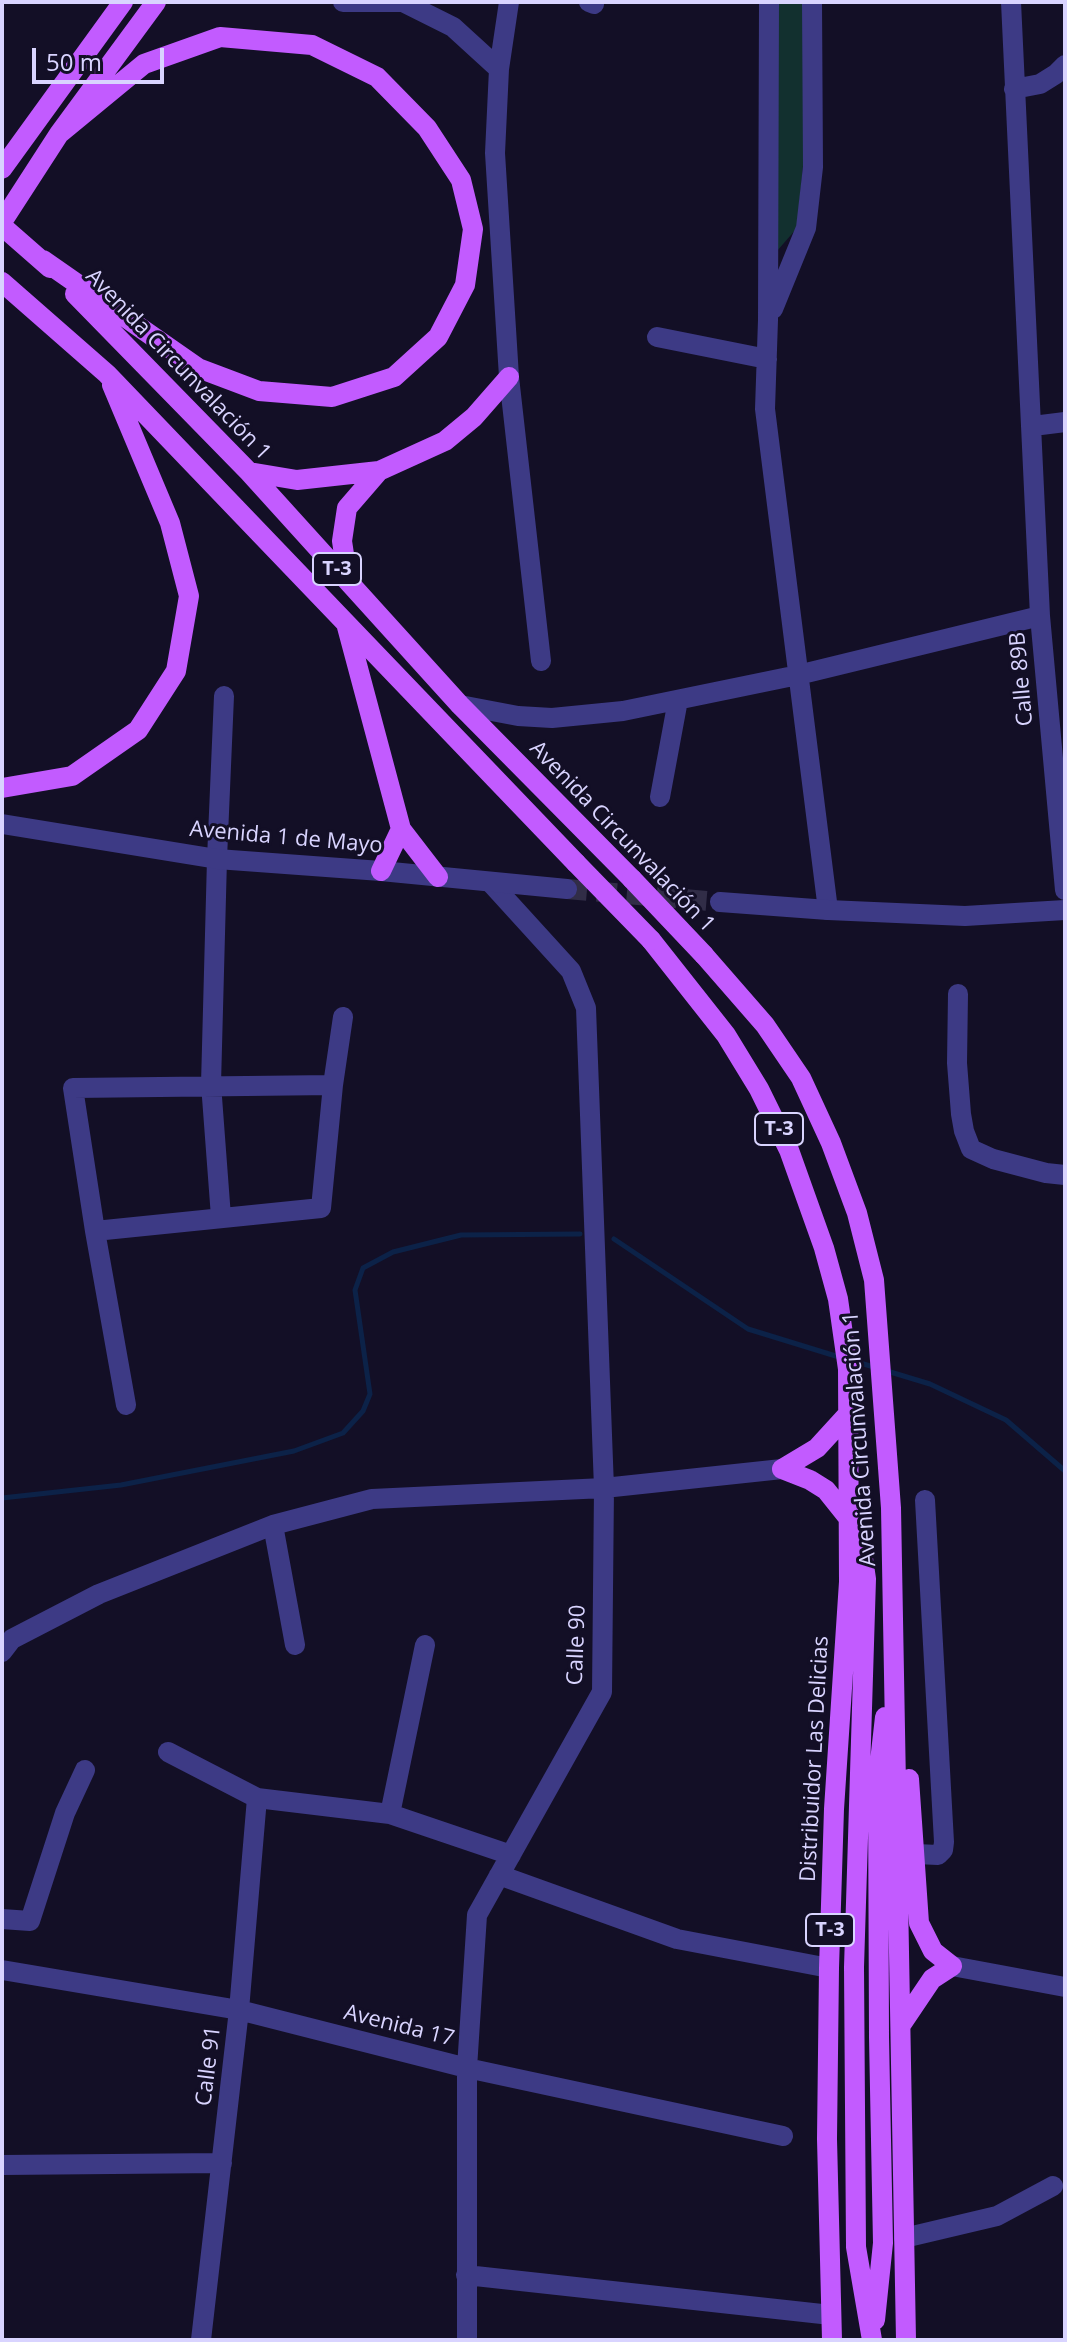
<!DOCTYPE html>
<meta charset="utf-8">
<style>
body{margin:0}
#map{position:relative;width:1067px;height:2342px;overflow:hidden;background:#130f26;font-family:"Open Sans",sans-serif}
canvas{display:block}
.frame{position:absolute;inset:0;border:4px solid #d9d4ff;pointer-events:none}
.scale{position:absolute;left:32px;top:48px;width:132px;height:36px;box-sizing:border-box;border:4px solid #d9d4ff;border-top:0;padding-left:10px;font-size:24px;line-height:28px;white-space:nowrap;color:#d9d4ff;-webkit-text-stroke:6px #130f26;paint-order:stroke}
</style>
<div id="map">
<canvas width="1067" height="2342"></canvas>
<div class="frame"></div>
<div class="scale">50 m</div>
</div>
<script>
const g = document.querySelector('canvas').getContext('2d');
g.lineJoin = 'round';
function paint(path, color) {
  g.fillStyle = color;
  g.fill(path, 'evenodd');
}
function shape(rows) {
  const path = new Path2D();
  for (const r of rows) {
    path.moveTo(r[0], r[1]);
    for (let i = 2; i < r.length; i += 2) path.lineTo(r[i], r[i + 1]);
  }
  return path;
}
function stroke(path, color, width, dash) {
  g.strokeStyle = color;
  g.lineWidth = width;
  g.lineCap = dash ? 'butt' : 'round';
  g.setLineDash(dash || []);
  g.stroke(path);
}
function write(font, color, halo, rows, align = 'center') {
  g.font = font + ' "Open Sans",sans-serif';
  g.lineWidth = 6;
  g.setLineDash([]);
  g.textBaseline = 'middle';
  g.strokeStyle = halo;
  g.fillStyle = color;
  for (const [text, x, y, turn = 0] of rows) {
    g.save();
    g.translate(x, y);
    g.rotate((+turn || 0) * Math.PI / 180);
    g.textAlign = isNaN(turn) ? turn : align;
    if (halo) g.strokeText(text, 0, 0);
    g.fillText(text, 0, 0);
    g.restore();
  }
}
const green = shape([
 [776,2,805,2,805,145,797,228,777,251]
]);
const stream = shape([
 [614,1239,748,1329,839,1357],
 [853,1361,874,1367],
 [887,1371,930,1384,1006,1420,1065,1471],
 [2,1498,121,1485,294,1451,343,1433,363,1411,370,1394,355,1290,363,1268,393,1252,461,1235,580,1234]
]);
const tertiaryTunnel = shape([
 [567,889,720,902]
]);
const minor = shape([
 [343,2,410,2],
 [509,2,499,69,495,153,509,377,541,661],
 [589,2,594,4],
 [769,2,768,320,765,409,828,910],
 [1011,2,1040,616],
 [405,3,453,27,499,69],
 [1014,89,1040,84,1056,74,1065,65],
 [773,309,806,228,813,167,812,2],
 [657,337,767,359],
 [1033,426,1065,422],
 [460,705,518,716,552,718,623,711,798,675,1040,616,1065,890],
 [660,797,678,700],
 [958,994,957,1063,961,1114,964,1131,971,1149,993,1159,1046,1173,1065,1175],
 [333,1085,73,1088,95,1231,321,1208,333,1085,343,1017],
 [221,1217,211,1084,217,859,224,696],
 [95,1231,126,1405],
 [273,1525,295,1645],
 [2,1652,12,1639,99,1594,273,1525,372,1499,604,1488,782,1469],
 [168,1752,257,1798,390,1814,511,1855],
 [390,1814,425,1645],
 [916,1854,938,1855,943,1850,944,1842,925,1500],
 [499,1875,677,1939,829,1968],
 [2,1919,30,1921,65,1813,85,1770],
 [952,1966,1065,1987],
 [2,1970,239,2010,467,2068,783,2136],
 [2,2165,222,2163],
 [904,2238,997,2216,1053,2186],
 [466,2275,831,2315],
 [201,2340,239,2010,257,1798],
 [467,2340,467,2068,477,1915,602,1692,604,1488,586,1008,571,971,490,882]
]);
const tertiary = shape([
 [2,824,217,859,381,871,567,889],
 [720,902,828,910,965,916,1065,910]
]);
const primary = shape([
 [2,169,123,2],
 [2,222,59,134,156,2],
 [2,226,50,268],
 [43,260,198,368,259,391,332,397,394,377,438,337,465,285,473,229,461,180,427,128,377,77,312,45,220,37,144,64,59,134],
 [2,282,107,374,576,863],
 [75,294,249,472,460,705,632,879],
 [249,472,297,480,379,471,445,441,474,417,509,377],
 [348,581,342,541,347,508,379,471],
 [347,627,401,829,438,877],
 [2,788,72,776,138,730,176,671,189,596,170,523,112,385],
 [381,871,401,829],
 [651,940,726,1035,759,1089,789,1150,824,1248,838,1299,848,1369,849,1582,834,1809,829,1968,827,2139,832,2340],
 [704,955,765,1025,801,1078,831,1143,857,1213,874,1280,891,1508,906,2340],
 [782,1469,817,1448,849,1413],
 [782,1469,810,1480,826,1490,850,1520],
 [860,1538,866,1579,854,1967,856,2247,872,2340],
 [901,2025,932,1979,952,1966,933,1951,919,1923,909,1779],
 [875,2320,883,2243,879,2037,878,1779,885,1717]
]);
const primaryBridge = shape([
 [576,863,651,940],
 [632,879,704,955]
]);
const shields = [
 [337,569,48],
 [779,1129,48],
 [830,1930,48]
];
const shieldNames = [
 ["T-3",337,569],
 ["T-3",779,1129],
 ["T-3",830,1930]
];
const streetNames = [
 ["Avenida Circunvalación 1",178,365,46],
 ["Calle 89B",1022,679,-95],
 ["Avenida Circunvalación 1",622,837,46],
 ["Avenida 1 de Mayo",286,838,5],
 ["Avenida Circunvalación 1",860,1439,-94],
 ["Calle 90",577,1645,-88],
 ["Distribuidor Las Delicias",815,1759,-87],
 ["Avenida 17",399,2026,14],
 ["Calle 91",209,2066,-83]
];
paint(green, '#12302f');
stroke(stream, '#0c2248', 5);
stroke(tertiaryTunnel, '#312d47', 20, [20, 10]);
stroke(minor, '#3d3a85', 20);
stroke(tertiary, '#3d3a85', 20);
stroke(primary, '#c25bff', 20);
stroke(primaryBridge, '#c25bff', 20);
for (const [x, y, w] of shields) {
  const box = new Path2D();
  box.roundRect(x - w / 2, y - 16, w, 32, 6);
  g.fillStyle = '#130f26';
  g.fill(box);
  stroke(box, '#d9d4ff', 2);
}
write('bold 20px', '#d9d4ff', null, shieldNames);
write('22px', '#d9d4ff', '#130f26', streetNames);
</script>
